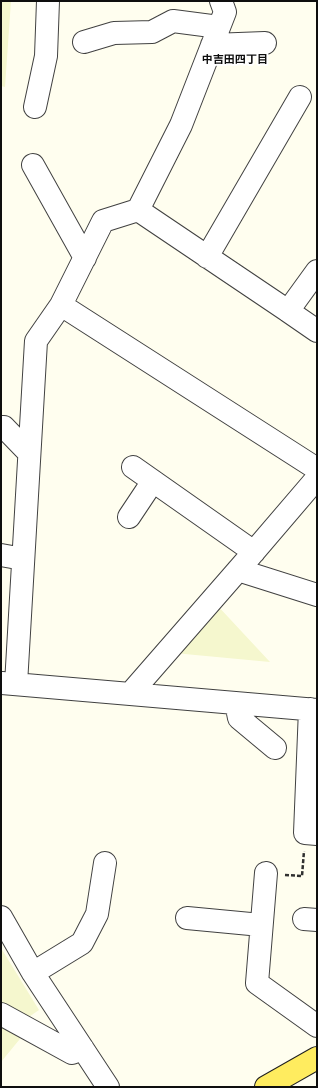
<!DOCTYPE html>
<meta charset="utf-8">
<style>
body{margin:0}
#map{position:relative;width:318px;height:1088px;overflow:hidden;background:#fffeef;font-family:Bitter,serif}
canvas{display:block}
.frame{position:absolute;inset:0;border:2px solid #0e0e0e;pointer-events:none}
</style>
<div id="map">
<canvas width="318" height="1088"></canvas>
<div class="frame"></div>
</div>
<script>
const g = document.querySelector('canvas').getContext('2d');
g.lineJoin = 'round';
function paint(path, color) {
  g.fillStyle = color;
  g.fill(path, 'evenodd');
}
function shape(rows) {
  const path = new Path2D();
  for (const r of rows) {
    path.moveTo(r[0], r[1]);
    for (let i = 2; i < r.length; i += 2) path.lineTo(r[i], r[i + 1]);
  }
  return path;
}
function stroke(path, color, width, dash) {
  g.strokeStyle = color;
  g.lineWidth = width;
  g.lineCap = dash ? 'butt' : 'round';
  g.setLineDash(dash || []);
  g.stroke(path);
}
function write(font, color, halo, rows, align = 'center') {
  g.font = font + ' Bitter,"Noto Sans JP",serif';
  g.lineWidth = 4;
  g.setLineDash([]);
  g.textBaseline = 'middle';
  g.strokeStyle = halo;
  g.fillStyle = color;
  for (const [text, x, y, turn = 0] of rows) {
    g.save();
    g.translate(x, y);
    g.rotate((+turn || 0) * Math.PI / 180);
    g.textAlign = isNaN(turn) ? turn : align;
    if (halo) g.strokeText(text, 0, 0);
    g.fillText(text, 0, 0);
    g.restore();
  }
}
const farmland = shape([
 [1,1,11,1,5,87,1,86],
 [216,604,270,662,174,653],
 [1,948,39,1010,23,1021,1,1009],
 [1,1021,24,1034,1,1062]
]);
const path = shape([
 [285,875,302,876,304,851]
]);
const minor = shape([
 [84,42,114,33,152,32,173,21,219,27],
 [212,45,265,43],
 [35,107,46,56,48,1],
 [33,165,85,258],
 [138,210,288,311],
 [207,257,300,97],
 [317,271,288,311,317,331],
 [61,305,317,469],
 [1,427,4,427,29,453],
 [133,467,254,552],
 [129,517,153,481],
 [1,555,23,559],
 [238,570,317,595],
 [2,683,317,710],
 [16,684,36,341,61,305,103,221,138,210,181,125,225,12,221,1],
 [130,694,246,561,317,478],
 [236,703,239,718,275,748],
 [310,709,305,833,317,834],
 [266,873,257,983,317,1026],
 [1,917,33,973,108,1087],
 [187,918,261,925],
 [304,919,317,920],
 [33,973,82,943,97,914,105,863],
 [1,1014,72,1053,83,1049]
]);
const major = shape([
 [266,1087,317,1058]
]);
const neighbourhoodNames = [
 ["中吉田四丁目",235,60]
];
paint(farmland, '#f5f7ce');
stroke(minor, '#414141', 24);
stroke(major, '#1f1f1f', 24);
stroke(path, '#303030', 2.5, [4, 2]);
stroke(minor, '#fff', 22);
stroke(major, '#ffec5f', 22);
write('bold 11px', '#0e0e0e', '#fff', neighbourhoodNames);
</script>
